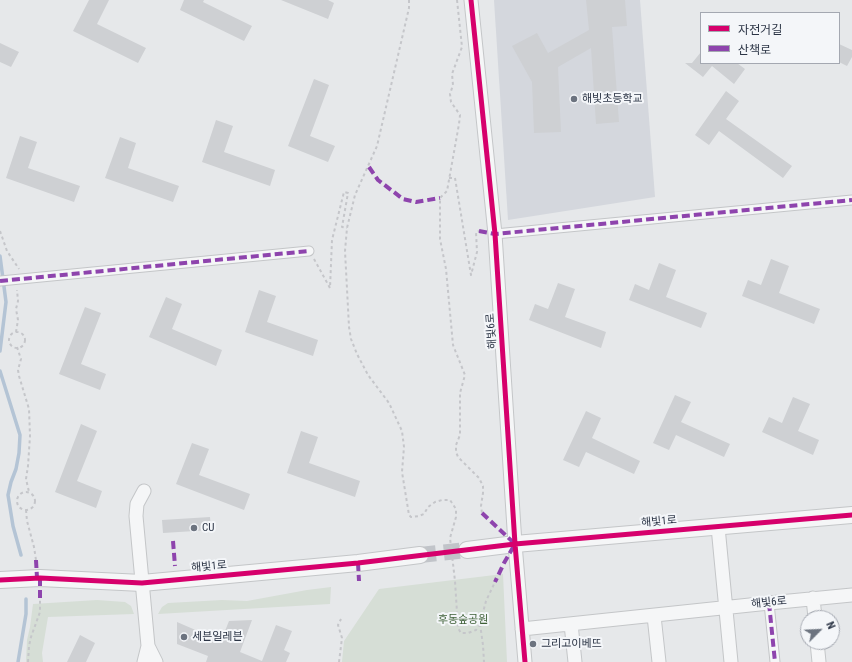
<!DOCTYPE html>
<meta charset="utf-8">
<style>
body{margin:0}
#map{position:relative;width:852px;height:662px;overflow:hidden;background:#e6e8ea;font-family:"Roboto Condensed","Noto Sans KR",sans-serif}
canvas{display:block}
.legend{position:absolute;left:700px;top:12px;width:140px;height:52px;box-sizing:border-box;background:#f4f6f9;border:1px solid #a4a8b1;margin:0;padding:5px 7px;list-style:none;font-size:12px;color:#2b3445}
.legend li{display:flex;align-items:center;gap:8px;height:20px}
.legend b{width:20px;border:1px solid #a4a8b1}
.north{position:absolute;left:800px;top:610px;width:40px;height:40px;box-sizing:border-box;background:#f4f6f9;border:1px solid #a4a8b1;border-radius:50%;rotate:66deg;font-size:11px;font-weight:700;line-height:16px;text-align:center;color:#2b3445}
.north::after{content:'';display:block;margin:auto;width:14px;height:18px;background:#6c737f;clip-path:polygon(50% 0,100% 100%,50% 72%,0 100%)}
</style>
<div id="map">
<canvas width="852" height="662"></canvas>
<ul class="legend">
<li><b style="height:5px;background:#d6006c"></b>자전거길</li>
<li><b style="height:5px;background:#8e44ad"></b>산책로</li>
</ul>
<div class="north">N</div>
</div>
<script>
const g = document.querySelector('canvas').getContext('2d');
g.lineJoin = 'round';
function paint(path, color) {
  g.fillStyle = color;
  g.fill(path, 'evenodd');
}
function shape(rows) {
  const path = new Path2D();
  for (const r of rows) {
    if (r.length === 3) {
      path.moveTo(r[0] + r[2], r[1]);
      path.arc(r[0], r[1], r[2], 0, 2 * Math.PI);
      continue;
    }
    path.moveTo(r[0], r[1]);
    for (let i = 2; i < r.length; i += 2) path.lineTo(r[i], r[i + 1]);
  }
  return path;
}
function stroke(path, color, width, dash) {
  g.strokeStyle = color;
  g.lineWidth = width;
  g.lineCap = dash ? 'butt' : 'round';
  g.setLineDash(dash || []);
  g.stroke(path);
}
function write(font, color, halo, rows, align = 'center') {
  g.font = font + ' "Roboto Condensed","Noto Sans KR",sans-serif';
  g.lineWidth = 4;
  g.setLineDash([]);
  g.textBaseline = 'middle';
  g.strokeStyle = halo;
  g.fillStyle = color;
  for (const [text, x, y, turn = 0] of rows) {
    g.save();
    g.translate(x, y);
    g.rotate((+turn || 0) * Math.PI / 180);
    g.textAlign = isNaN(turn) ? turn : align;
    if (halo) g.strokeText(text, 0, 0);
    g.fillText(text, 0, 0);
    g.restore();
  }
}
const built = shape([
 [494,0,640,0,655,197,508,220]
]);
const green = shape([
 [503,574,507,662,342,662,344,641,379,589],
 [331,587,330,604,158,614,162,607,168,603,222,600,247,601,307,590],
 [97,600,125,602,131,606,134,614,48,617,42,653,43,662,26,662,27,640,30,627,33,604]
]);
const stream = shape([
 [0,256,6,302,0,351],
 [0,371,20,435,19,453,16,469,11,482,8,495,13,526,21,555],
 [18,662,26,614,26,599]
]);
const building = shape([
 [89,0,109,0,97,24,146,48,138,63,73,31],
 [184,0,204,0,203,2,252,26,244,41,180,10],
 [281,0,328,0,334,3,328,19],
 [586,0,625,0,627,26,612,27,619,122,596,124,591,48,558,67,561,132,534,133,532,82,512,46,537,33,548,53,589,30],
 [0,43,19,52,11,67,0,62],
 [839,44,852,50,852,57,847,66,839,62],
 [701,52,701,63,737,63,745,69,734,84,712,66,703,77,685,63,692,63],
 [314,79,329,85,310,136,335,146,328,162,288,146],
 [726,91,739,101,726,119,792,166,783,178,719,131,709,145,695,135],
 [216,120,233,126,224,152,275,170,270,186,202,162],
 [20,136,37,142,28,168,80,186,74,202,6,178],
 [120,137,136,143,128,168,179,186,173,202,105,178],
 [771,259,789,266,779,293,820,309,814,324,742,296,748,280,761,285],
 [659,263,676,270,666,297,707,313,701,328,629,300,635,284,649,290],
 [558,283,575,289,565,317,606,332,601,348,529,320,535,304,548,309],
 [259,290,276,296,267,322,318,340,313,356,245,332],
 [166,297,182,304,172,329,222,350,216,366,149,337],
 [85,307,101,313,81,364,106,374,100,390,59,374],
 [675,395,691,402,681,422,730,444,724,457,676,435,669,450,653,443],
 [793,397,810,404,798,431,819,440,813,455,762,432,769,417,782,423],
 [586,411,601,418,592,438,640,461,634,474,586,452,579,467,563,460],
 [81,424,97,431,77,481,102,491,96,508,55,492],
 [301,431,318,437,309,463,360,481,355,497,287,473],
 [192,443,209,449,199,475,250,494,244,510,176,484],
 [210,517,211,530,163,533,162,520],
 [252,620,240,652,262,661,276,625,292,631,284,650,290,653,286,662,206,662,208,656,177,644,177,622,221,641,229,621],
 [80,635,95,643,86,662,67,662]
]);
const tertiaryTunnel = shape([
 [420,555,467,550]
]);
const path = shape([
 [409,0,409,8,377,146,355,195,347,228,345,251,349,327,351,339,357,354,368,375,389,403,402,431,404,447,402,472,409,515,411,517,419,516,424,514,428,507,435,502,442,500,450,500,456,509,456,517,450,538,455,581,458,628,461,633,468,633,476,630,480,624,486,601,495,582],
 [457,0,462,47,452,74,453,85,450,94,451,102,460,115,459,124,447,191,440,198,440,239,446,269,453,345,465,375,460,393,460,435,456,445,456,452,458,457,479,478,483,486,483,493,481,506,482,513],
 [449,178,455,178,471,275,477,252,476,232,479,231],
 [0,231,7,251,19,269],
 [314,259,330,288,332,240,344,192,348,193,342,227,347,228],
 [16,332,18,320,16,309,18,301,17,290],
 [17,340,8],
 [17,347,21,359,18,370,19,376,29,409,30,436,28,466,26,479,29,492],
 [26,501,9],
 [26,510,27,521,34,547,36,560],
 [480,624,483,645,484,662],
 [28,662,29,646,31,637,40,612,40,599],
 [339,662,342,638,338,625,341,619]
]);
const pedestrian = shape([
 [495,234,852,200],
 [0,281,309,251],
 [769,603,775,662]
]);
const minor = shape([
 [471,0,495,234,515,544,525,662],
 [144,491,137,504,136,516,148,646,144,662],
 [718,527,731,662],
 [813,598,815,618],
 [654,616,659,662],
 [571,624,575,662],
 [522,629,769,603,852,595],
 [817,642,819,662],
 [148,646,156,662]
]);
const tertiary = shape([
 [467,550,515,544,852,515],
 [0,580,40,578,142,583,358,563,420,555]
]);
const quiet = shape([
 [369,167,378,180,403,199,416,202,440,198],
 [479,231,495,234,852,200],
 [0,281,309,251],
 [482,513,515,544,504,563,495,582],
 [173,541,175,566],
 [36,560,37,578],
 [358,563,359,581],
 [40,578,40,599],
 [769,603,775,662]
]);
const cycleway = shape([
 [471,0,495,234,515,544,525,662],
 [0,580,40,578,142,583,358,563,515,544,852,515]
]);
const markers = [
 [574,99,4,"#6c737f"],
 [194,528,4,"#6c737f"],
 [184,637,4,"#6c737f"],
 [533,644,4,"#6c737f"]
];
const poiNames = [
 ["해빛초등학교",582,99],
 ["CU",202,528],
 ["세븐일레븐",192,637],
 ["그리고이베뜨",541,644]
];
const streetNames = [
 ["해빛6로",492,331,-94],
 ["해빛1로",659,522,-5],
 ["해빛1로",209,567,-5],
 ["해빛6로",769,603,-6]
];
const parkNames = [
 ["후동숲공원",463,620]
];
paint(built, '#d4d7dd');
paint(green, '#d6ded6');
stroke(stream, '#b4c4d5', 3.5);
paint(building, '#ced0d3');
stroke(tertiaryTunnel, '#c1c4c9', 16, [16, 8]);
stroke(pedestrian, '#c4c6c8', 11);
stroke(minor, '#c4c6c8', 15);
stroke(tertiary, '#c4c6c8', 18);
stroke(path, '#c5c6ca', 2, [3, 3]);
stroke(pedestrian, '#f5f6f7', 9);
stroke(minor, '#f5f6f7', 13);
stroke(tertiary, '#f5f6f7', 16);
stroke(quiet, '#8e44ad', 4, [8, 4]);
stroke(cycleway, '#d6006c', 5);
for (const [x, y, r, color] of markers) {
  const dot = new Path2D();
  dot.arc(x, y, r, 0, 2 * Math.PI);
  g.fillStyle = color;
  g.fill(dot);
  stroke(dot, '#f4f6f9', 1.5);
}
write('11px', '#2b3445', '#f4f6f9', poiNames, 'left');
write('11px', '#2b3445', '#f4f6f9', streetNames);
write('11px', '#3f6138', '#f4f6f9', parkNames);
</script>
